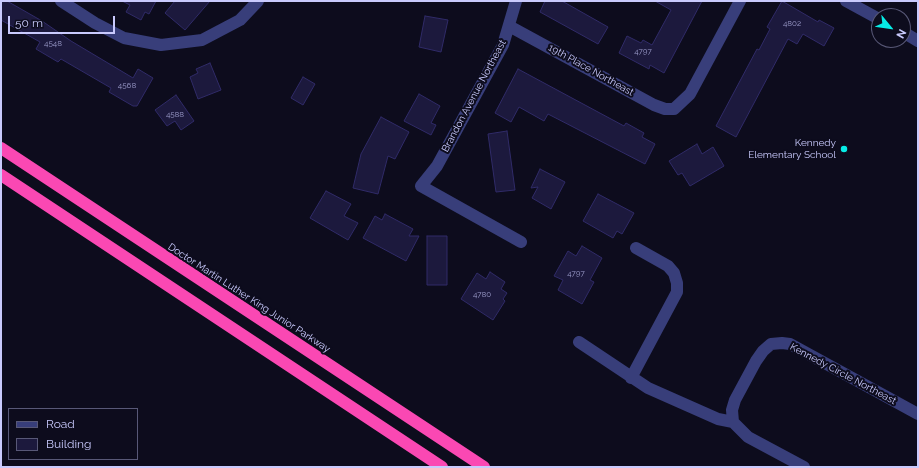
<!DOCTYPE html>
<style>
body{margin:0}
#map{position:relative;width:919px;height:468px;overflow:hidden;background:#0d0c1d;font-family:Raleway,sans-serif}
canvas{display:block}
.frame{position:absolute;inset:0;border:2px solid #c9cafd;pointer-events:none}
.legend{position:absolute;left:8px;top:408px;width:130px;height:52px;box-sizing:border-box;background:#0d0c1d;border:1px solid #585877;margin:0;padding:5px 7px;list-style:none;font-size:12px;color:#c9cafd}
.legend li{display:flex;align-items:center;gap:8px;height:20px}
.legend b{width:20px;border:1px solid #585877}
.north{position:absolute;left:871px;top:8px;width:40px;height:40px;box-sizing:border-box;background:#0d0c1d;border:1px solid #585877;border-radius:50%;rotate:119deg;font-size:11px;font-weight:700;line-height:16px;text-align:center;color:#c9cafd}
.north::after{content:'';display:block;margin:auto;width:14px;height:18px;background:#07ece6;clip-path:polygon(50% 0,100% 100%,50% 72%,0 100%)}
.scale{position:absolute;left:8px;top:16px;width:107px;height:18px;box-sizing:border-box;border:2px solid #c9cafd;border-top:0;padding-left:5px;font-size:12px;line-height:14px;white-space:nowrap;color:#c9cafd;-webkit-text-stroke:3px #0d0c1d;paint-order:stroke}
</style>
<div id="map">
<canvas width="919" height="468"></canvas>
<div class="frame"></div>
<ul class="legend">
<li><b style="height:5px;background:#383e7a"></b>Road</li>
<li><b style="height:11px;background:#1c193d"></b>Building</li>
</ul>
<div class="north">N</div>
<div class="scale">50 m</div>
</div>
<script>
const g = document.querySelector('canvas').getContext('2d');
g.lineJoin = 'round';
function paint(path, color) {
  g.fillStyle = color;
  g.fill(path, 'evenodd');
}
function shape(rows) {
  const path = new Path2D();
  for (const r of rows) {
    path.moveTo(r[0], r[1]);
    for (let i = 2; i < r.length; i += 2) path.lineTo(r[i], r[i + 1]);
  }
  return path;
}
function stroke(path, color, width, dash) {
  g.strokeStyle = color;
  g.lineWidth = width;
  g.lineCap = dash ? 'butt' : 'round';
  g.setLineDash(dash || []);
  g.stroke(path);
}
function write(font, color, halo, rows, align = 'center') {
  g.font = font + ' Raleway,sans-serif';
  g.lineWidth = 4;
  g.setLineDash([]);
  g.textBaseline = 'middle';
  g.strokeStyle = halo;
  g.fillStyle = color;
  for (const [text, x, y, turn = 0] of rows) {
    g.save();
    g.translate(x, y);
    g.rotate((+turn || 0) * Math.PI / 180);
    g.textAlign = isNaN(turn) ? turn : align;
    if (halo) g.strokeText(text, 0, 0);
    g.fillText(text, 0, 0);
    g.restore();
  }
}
const building = shape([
 [1,1,7,1,42,21,71,41,133,78,138,69,153,78,137,106,133,106,109,92,111,88,61,59,58,62,36,49,40,42,1,20,1,1],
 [122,1,156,1,149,14,145,12,141,20,126,12,130,5,122,1],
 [175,1,210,1,185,30,165,13,175,1],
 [545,1,562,1,608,27,598,44,540,12,545,1],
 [655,1,702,1,664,73,650,65,649,69,619,53,627,36,641,43,643,40,652,45,671,10,655,1],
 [782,1,818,22,819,20,834,28,824,46,803,34,797,44,788,39,736,137,716,126,757,49,759,50,770,29,767,27,782,1],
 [425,16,448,20,441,52,419,47,425,16],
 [210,63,221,90,198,99,190,77,198,73,196,69,210,63],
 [518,69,624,126,626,123,644,133,642,137,655,144,645,164,548,114,544,121,519,107,511,122,495,113,518,69],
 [303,77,315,84,303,105,291,98,303,77],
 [419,94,440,106,431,123,436,125,431,135,404,121,419,94],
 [176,95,194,121,181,130,175,121,167,126,155,110,176,95],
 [381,117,409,132,395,159,388,156,378,194,353,188,361,154,381,117],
 [507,131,515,190,496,192,488,134,507,131],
 [697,144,702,154,713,147,724,166,690,186,682,173,678,175,669,161,697,144],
 [540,169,565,182,551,209,532,198,538,187,531,188,540,169],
 [326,191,351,204,344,216,358,223,348,240,310,218,326,191],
 [598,194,634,213,622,234,617,231,613,238,583,221,598,194],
 [385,214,413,229,409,236,419,236,406,261,363,238,375,216,382,220,385,214],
 [427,236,447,236,447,285,427,285,427,236],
 [582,246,602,258,590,280,594,282,582,304,558,290,563,280,554,276,568,251,576,256,582,246],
 [490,272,505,282,501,289,507,293,503,299,505,301,493,320,461,299,477,273,486,279,490,272]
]);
const minor = shape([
 [61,1,95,23,124,38,161,45,202,40,240,20,258,1],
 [516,1,503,45,437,166,421,186,521,242],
 [846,1,879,19],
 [509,26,654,105,665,109,674,109,690,94,740,1],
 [903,32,918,41],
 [579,342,648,388,718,419,733,422],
 [631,378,677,292,677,283,674,273,668,266,636,248],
 [804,467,748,437,733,422,732,410,735,400,756,361,763,351,771,344,782,343,790,344,918,414]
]);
const highway = shape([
 [1,148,484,467],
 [1,175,442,467]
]);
const markers = [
 [844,149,4,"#07ece6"]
];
const numberNames = [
 ["4802",792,24],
 ["4548",53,44],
 ["4797",643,52],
 ["4568",127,86],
 ["4588",175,115],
 ["4797",576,274],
 ["4780",482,295]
];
const streetNames = [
 ["19th Place Northeast",591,70,29],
 ["Brandon Avenue Northeast",474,96,-62],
 ["Doctor Martin Luther King Junior Parkway",249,298,33],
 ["Kennedy Circle Northeast",843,374,28]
];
const poiNames = [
 ["Kennedy",836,143],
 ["Elementary School",836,155]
];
paint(building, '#1c193d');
stroke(building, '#302b68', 1);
stroke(minor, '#383e7a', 12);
stroke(highway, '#fa48b3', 12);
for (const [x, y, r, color] of markers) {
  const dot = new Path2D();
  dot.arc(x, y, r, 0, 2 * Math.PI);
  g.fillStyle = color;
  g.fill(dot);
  stroke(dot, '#0d0c1d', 1.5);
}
write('8px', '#9e9ecd', null, numberNames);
write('10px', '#c9cafd', '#0d0c1d', streetNames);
write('10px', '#c9cafd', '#0d0c1d', poiNames, 'right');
</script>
